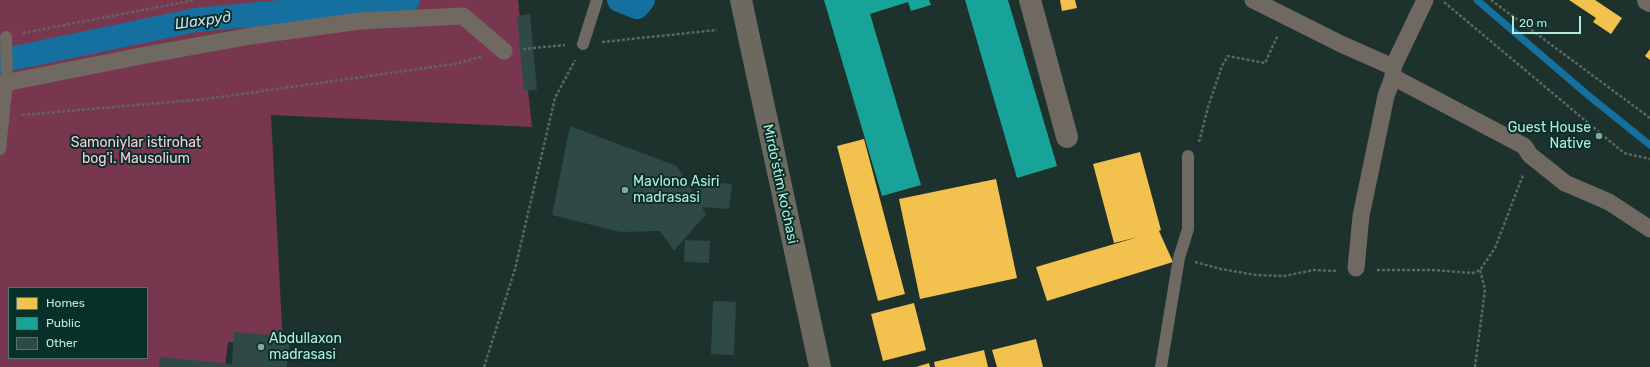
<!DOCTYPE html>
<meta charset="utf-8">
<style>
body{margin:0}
#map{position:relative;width:1650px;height:367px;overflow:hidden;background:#1d312d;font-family:Rubik,sans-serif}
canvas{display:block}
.legend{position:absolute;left:8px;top:287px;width:140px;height:72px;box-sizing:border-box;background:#092f29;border:1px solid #4e7971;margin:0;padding:5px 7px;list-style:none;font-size:12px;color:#b6e9de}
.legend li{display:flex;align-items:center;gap:8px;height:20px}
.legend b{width:20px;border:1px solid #4e7971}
.scale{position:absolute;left:1512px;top:16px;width:69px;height:18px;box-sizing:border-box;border:2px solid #b6e9de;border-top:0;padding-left:5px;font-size:12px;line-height:14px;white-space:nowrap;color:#b6e9de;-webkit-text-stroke:3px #092f29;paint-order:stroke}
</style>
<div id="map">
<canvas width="1650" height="367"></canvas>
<ul class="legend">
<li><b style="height:11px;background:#f2c14e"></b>Homes</li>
<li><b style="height:11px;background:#17a398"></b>Public</li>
<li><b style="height:11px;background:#2f4947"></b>Other</li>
</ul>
<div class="scale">20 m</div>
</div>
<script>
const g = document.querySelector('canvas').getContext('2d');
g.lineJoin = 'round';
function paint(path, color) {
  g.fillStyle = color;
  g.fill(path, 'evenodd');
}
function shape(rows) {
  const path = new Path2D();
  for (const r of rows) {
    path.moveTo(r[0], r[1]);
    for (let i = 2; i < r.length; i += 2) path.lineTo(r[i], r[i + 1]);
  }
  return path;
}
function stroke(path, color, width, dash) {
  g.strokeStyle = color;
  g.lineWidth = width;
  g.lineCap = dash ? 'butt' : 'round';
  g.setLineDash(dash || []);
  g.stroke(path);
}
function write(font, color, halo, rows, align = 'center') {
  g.font = font + ' Rubik,sans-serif';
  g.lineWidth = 4;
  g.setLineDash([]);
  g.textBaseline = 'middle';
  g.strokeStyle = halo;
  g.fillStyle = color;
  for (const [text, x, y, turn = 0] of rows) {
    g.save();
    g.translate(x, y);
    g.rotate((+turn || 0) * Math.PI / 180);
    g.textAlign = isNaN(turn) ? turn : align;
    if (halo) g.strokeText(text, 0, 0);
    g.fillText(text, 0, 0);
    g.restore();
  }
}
const green = shape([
 [0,0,518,0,532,127,271,115,283,346,228,342,225,367,0,367],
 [9,288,147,288,147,358,9,358]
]);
const homes = shape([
 [1060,0,1075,0,1077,8,1062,11],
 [1569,0,1595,0,1622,18,1611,34,1593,22,1596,18],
 [1650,49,1650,60,1645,56],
 [864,139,905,294,878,301,837,146],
 [1140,152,1161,230,1159,231,1173,262,1047,301,1036,267,1138,237,1114,243,1093,164],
 [996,179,1017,278,920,299,899,199],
 [914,303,926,350,883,361,871,314],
 [1036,339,1043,367,997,367,992,350],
 [984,350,988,367,935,367,934,362],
 [929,363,930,367,916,367]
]);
const public = shape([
 [824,0,929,0,931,5,911,11,908,2,870,14,921,185,882,196],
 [965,0,1008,0,1057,166,1017,178]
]);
const stream = shape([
 [1477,0,1589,96,1650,145]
]);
const canal = shape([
 [619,0,637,7,643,0],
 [0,61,196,20,408,0]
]);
const building = shape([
 [530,14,537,90,524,91,517,16],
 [570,126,677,166,696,197,697,181,732,184,729,209,702,207,706,214,674,251,660,231,620,232,552,215],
 [685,240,710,241,709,263,684,262],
 [713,301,736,302,734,355,711,354],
 [234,332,290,337,287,367,159,367,160,357,232,364]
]);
const path = shape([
 [1491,0,1650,118],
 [1444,2,1624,153,1650,159],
 [23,33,195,0],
 [602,42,717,30],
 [523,49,565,45],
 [22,115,206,99,454,64,481,57],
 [1199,142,1208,107,1222,66,1228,56,1265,63,1278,35],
 [1195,262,1221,269,1256,275,1284,276,1314,270,1336,271],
 [1377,270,1432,270,1473,273,1480,270,1495,248,1523,175],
 [484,367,515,269,555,98,575,60],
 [1475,367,1485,289,1480,270]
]);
const service = shape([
 [583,44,597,0],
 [0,149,7,83,6,37],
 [1161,367,1179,258,1188,229,1188,156]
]);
const pedestrian = shape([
 [1253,0,1341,44,1393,67],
 [1393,77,1524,146,1530,155,1565,183,1609,202,1650,229],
 [0,84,146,55,251,36,360,21,463,16,504,51],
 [1356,268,1361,216,1386,96,1393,77,1393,67,1425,0]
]);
const minor = shape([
 [1030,0,1067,137],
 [1648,0,1650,1]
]);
const primary = shape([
 [741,0,820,367]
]);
const markers = [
 [1599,136,4,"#80a9a0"],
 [625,190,4,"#80a9a0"],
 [261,347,4,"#80a9a0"]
];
const poiNames = [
 ["Guest House",1591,128,"right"],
 ["Native",1591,144,"right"],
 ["Mavlono Asiri",633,182],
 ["madrasasi",633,198],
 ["Abdullaxon",269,339],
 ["madrasasi",269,355]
];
const parkNames = [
 ["Samoniylar istirohat",136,143],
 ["bog'i. Mausolium",136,159]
];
const streetNames = [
 ["Mirdo'stim ko'chasi",780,184,78]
];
const waterNames = [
 ["Шахруд",203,21,-8]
];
paint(green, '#79374f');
paint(homes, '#f2c14e');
paint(public, '#17a398');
stroke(stream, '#156f9f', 7);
stroke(canal, '#156f9f', 24);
paint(building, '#2f4947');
stroke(path, '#60655f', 2.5, [3, 2]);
stroke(service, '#6f6962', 12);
stroke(pedestrian, '#6f6962', 17);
stroke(minor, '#6f6962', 22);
stroke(primary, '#6b6960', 22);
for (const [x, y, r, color] of markers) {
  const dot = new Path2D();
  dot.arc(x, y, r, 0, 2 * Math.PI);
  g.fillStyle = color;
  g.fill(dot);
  stroke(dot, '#092f29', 1.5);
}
write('14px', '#b6e9de', '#092f29', poiNames, 'left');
write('14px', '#fbcad7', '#092f29', parkNames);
write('14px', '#b6e9de', '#092f29', streetNames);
write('italic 15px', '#ccdfee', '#092f29', waterNames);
</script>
